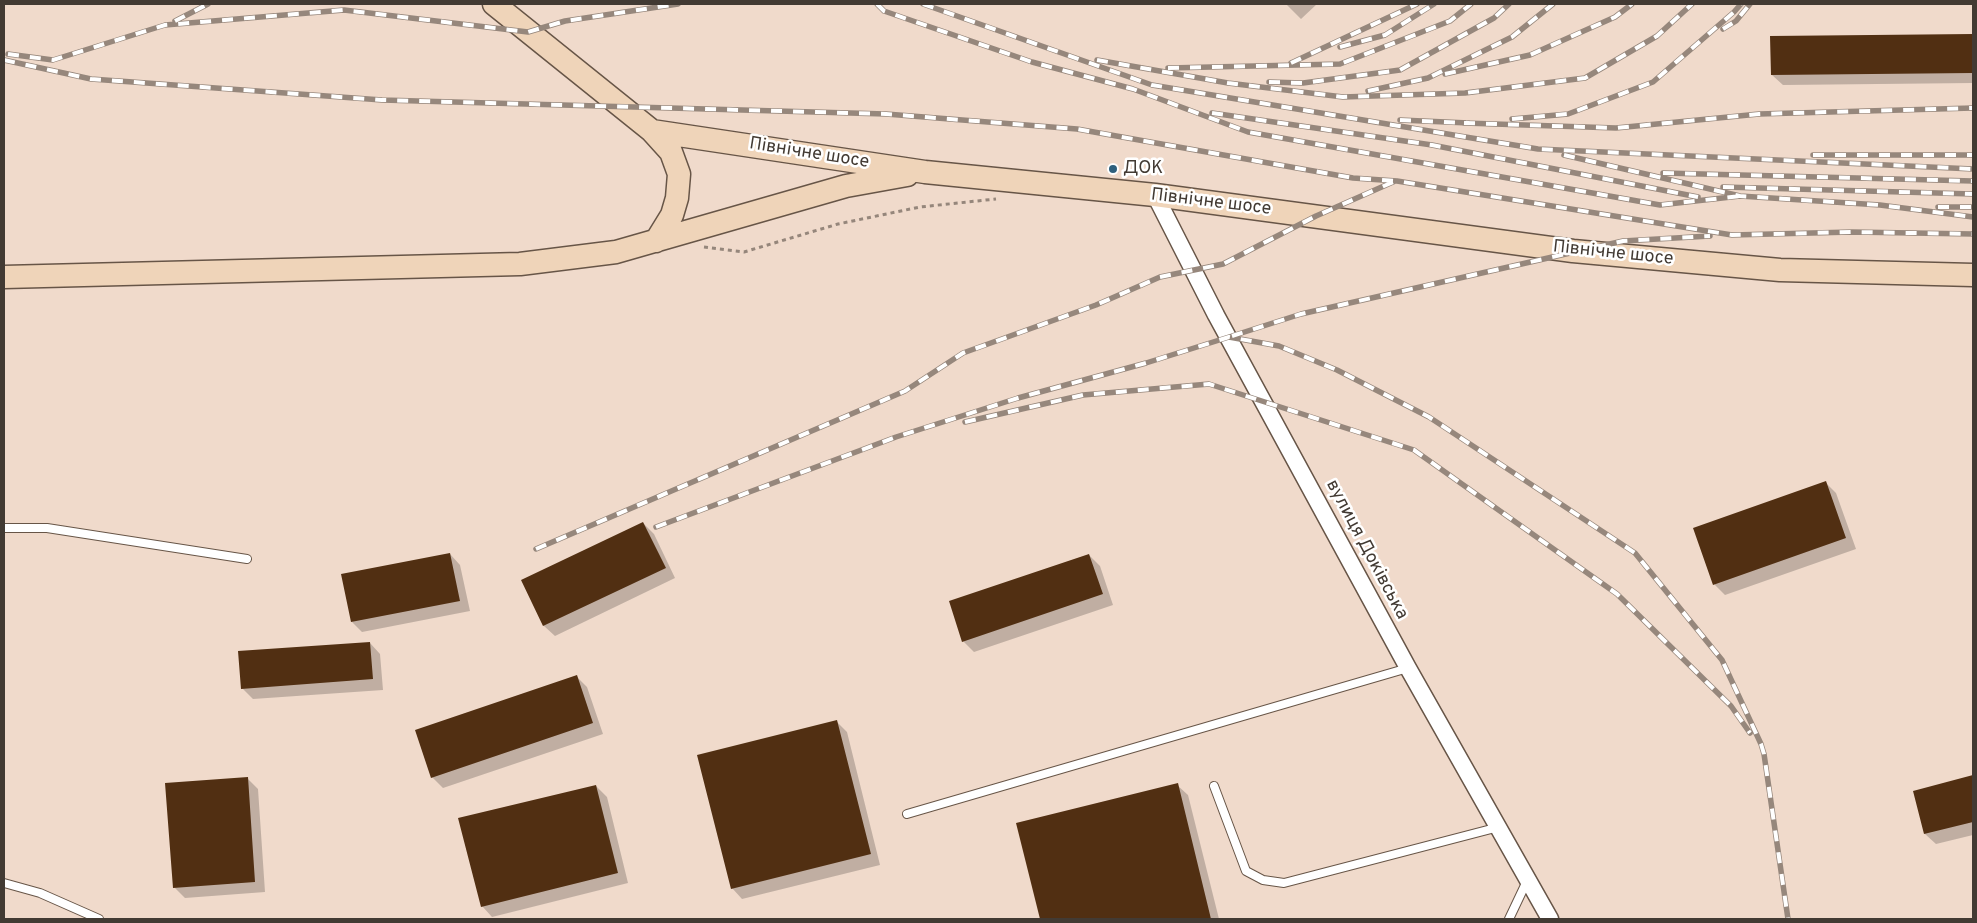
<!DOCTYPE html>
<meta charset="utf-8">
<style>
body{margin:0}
#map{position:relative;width:1977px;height:923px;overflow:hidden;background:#f0dacb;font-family:Overpass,sans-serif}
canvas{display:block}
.frame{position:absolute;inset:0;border:5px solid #423a33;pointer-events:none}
</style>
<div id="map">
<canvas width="1977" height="923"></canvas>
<div class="frame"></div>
</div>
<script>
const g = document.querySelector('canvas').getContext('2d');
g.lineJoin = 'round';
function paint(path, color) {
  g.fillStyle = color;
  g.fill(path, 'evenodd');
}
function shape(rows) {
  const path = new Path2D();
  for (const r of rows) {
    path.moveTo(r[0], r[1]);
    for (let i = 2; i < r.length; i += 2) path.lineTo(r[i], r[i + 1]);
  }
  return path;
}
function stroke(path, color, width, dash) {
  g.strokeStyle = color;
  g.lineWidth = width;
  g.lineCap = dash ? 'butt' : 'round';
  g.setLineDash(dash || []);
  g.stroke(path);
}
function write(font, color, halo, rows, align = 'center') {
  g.font = font + ' Overpass,sans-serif';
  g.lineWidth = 5;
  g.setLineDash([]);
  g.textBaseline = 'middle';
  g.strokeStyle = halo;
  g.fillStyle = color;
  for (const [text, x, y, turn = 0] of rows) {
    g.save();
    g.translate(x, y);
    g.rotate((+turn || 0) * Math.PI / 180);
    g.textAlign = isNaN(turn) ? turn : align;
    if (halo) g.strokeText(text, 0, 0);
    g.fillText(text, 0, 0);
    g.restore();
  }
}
const shadow = shape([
 [1286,4,1317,4,1301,19],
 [1973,35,1973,83,1783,85,1772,75,1772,38],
 [1825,482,1836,493,1856,549,1725,595,1715,585,1694,529],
 [643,523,654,534,675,578,555,636,544,626,523,581],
 [450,554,460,565,470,611,362,632,352,622],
 [1089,555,1100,566,1113,605,974,652,963,641],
 [370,643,380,654,383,690,253,699,242,688],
 [577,677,587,687,603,734,443,788,432,777],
 [836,721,847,732,880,865,742,899,732,888],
 [1973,777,1973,835,1936,844,1925,834,1914,792],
 [247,778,258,789,265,892,185,898,174,887],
 [1177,785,1188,795,1219,919,1041,919,1018,824],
 [596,786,607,797,628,883,492,917,482,906]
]);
const building = shape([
 [1973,34,1973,73,1771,75,1770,36],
 [1826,481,1846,538,1713,585,1693,528],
 [643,522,666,568,543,626,521,580],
 [450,553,460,601,351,622,341,574],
 [1089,554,1103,594,962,642,949,601],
 [370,642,373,679,241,689,238,651],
 [577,675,593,723,431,778,415,730],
 [837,720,871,854,731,889,697,755],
 [1973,775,1973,822,1924,834,1913,791],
 [248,777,255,882,173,888,165,783],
 [1178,783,1211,919,1040,919,1016,823],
 [596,785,618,873,481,907,458,818]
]);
const path = shape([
 [704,247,744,252,838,224,920,207,996,199]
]);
const lane = shape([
 [4,528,47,528,247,559],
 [1214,786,1246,871,1263,880,1284,883,1499,827],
 [907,814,1408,668],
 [4,883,40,893,99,919],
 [1509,919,1527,881]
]);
const street = shape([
 [1155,195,1216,315,1408,668,1550,919]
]);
const secondary = shape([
 [494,4,652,131,671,152,679,174,677,198,672,215,656,241],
 [652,131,925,172,1155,195,1573,251,1780,270,1973,275],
 [4,277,520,264,616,252,846,186,907,175]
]);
const rail = shape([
 [877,4,884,11,1032,62,1133,89,1248,132,1660,205,1740,196],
 [923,4,1152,85,1538,149,1973,169],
 [175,21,208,4],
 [1723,29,1736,21,1750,4],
 [1340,47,1385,35,1434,4],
 [8,54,53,60,165,25,344,10,528,32,565,21,678,4],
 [4,60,91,79,382,100,886,114,1077,129,1353,178,1397,181,1732,235,1852,232,1973,234],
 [1097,60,1228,83,1343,97,1465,93,1585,78,1657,36,1692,4],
 [1291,63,1417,4],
 [1168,68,1340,64,1450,21,1471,4],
 [1445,74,1530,55,1615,17,1632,4],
 [1269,82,1303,83,1400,70,1494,18,1509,4],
 [1368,91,1428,78,1512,37,1553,4],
 [1212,113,1432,145,1698,197],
 [1512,119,1568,114,1653,82,1734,12,1741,4],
 [1400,120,1469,123],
 [1464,123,1616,128,1759,114,1973,108],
 [1564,155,1740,196,1880,205,1973,217],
 [1813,155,1973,155],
 [1663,173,1973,181],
 [1723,187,1973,194],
 [1938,207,1973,207],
 [1232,336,1301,314,1623,241,1710,236],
 [965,422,1083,395,1209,384,1414,450,1617,594,1731,706,1750,733],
 [656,527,896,437,1018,398,1146,363,1229,337,1279,346,1337,370,1429,417,1635,553,1722,660,1761,744,1764,754,1788,919],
 [536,549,905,391,963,353,1096,305,1160,277,1223,264,1316,216,1393,182]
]);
const markers = [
 [1113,169,5,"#2e5f7d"]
];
const streetNames = [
 ["Північне шосе",809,154,9],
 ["Північне шосе",1211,203,7],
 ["Північне шосе",1613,254,6],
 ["вулиця Доківська",1366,550,62]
];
const poiNames = [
 ["ДОК",1123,169]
];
paint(shadow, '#0003');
paint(building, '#512f12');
stroke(lane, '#675547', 10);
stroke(street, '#675547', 19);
stroke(secondary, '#675547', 25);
stroke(path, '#95867b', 3, [4, 4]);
stroke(lane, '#fff', 8);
stroke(street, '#fff', 16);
stroke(secondary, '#efd4b9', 22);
stroke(rail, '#96877c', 5.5);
stroke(rail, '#fff', 4, [11]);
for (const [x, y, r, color] of markers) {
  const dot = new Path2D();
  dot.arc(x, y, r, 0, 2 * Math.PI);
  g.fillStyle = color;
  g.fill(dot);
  stroke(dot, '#fff', 2);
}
write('18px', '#423a33', '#fff', streetNames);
write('18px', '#423a33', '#fff', poiNames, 'left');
</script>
